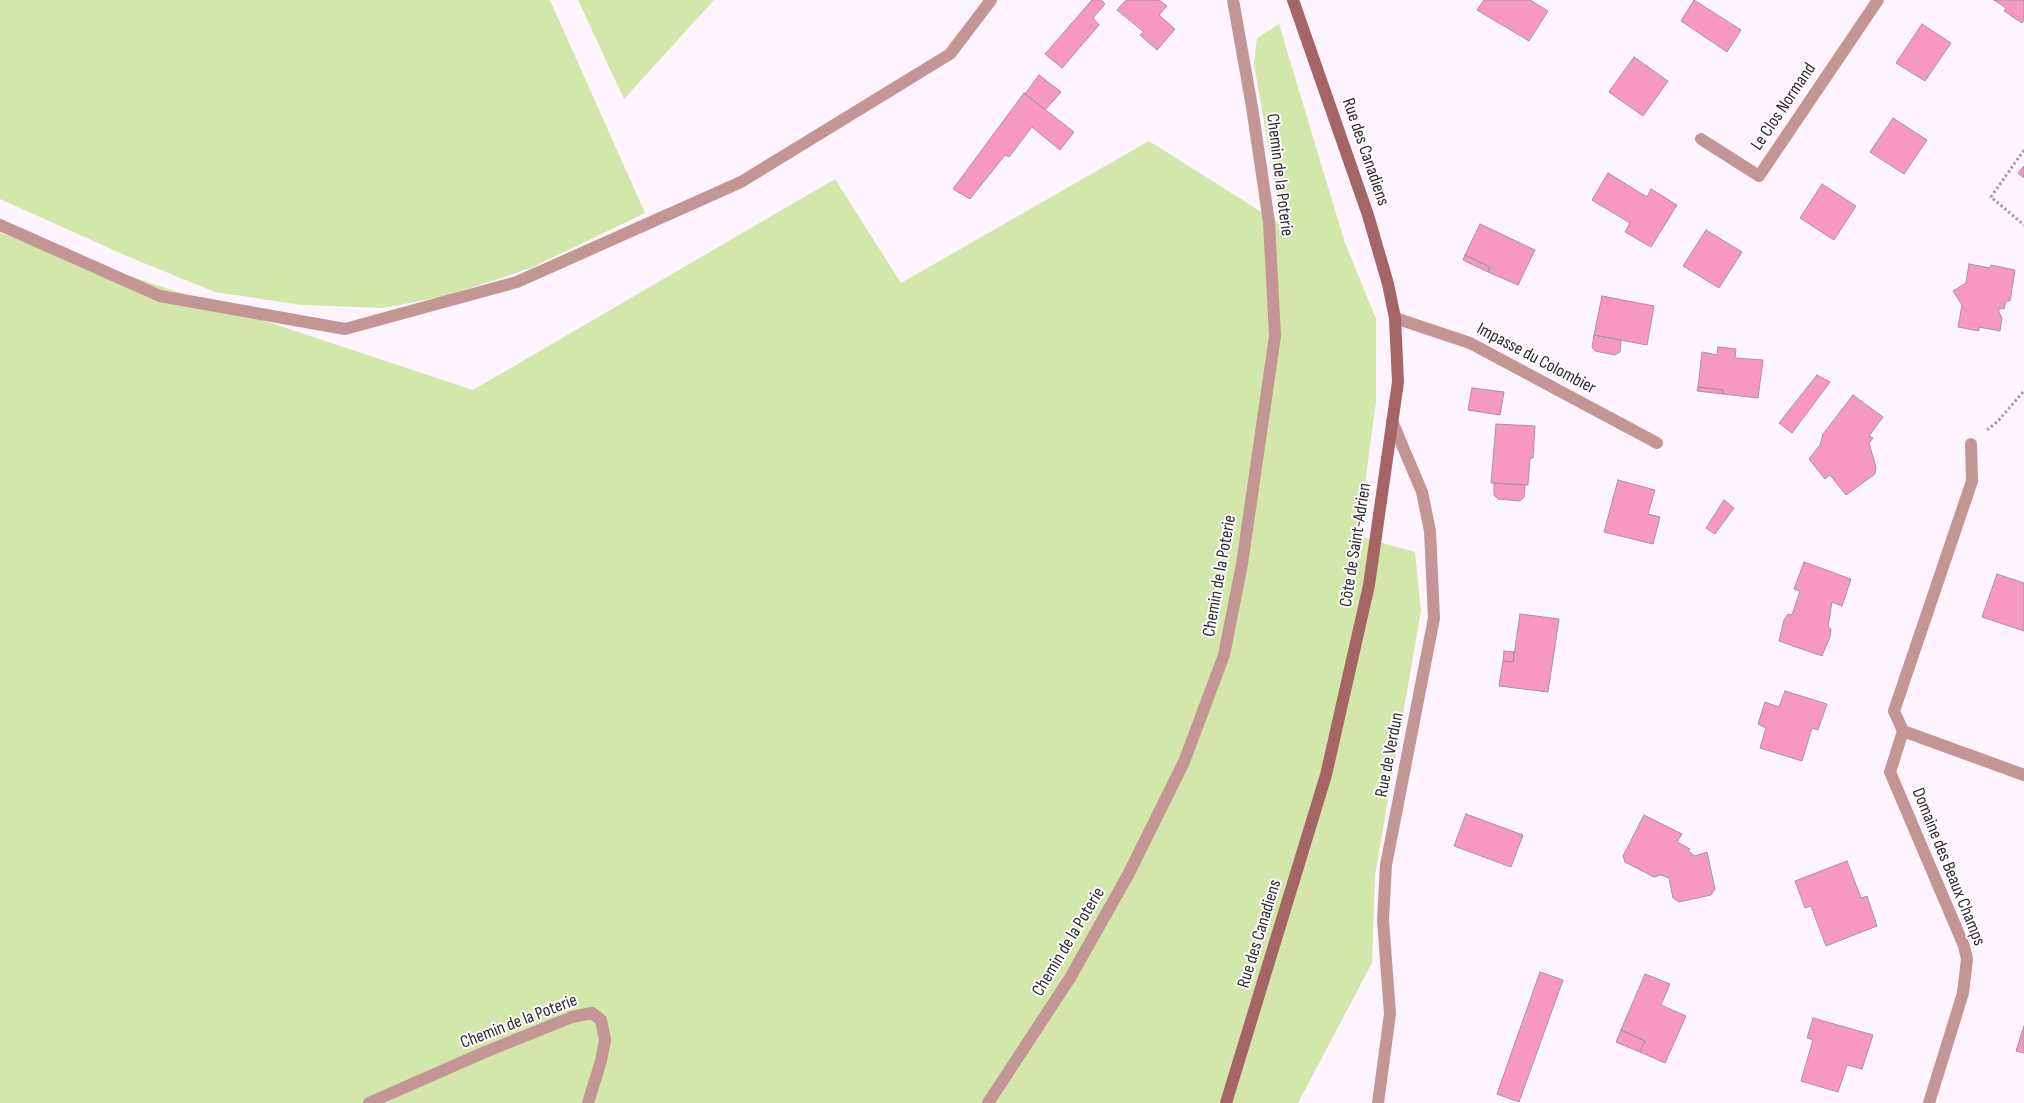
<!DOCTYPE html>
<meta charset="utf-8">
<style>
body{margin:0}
canvas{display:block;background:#fef4ff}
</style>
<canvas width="2024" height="1103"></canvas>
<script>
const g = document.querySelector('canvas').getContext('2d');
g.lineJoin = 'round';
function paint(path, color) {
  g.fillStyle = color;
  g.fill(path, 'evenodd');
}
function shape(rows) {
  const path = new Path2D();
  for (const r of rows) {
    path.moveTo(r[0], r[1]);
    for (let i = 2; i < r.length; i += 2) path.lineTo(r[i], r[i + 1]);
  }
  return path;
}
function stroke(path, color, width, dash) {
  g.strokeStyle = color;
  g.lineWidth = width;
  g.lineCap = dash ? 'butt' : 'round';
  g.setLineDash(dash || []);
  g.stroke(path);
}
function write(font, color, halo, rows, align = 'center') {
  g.font = font + ' "Sofia Sans Condensed",sans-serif';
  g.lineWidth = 4;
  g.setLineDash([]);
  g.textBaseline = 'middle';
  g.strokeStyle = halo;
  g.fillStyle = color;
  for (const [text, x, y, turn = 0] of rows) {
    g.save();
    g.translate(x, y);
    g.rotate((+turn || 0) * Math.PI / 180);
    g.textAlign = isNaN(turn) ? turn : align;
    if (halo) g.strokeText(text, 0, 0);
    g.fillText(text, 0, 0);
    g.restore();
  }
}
const green = shape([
 [0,0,550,0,645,213,531,268,446,296,383,308,301,305,215,292,129,257,0,199],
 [578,0,714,0,624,99],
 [1279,24,1344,240,1376,319,1376,402,1358,536,1415,552,1421,611,1375,875,1372,963,1298,1103,0,1103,0,233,473,390,835,179,901,283,1149,141,1282,225,1254,64,1257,38]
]);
const building = shape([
 [1092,0,1101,0,1105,4,1093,18,1099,25,1062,68,1045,54,1092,0],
 [1126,0,1159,0,1167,6,1159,15,1175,29,1157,50,1140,35,1144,32,1117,10,1126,0],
 [1484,0,1530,0,1548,11,1529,41,1477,10,1484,0],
 [1694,0,1741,30,1727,52,1681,21,1694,0],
 [1994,0,2024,0,2024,20,2022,23,2004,11,2006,8,1994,0],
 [1922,24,1951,43,1925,81,1896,63,1922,24],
 [1634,57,1668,81,1643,116,1609,92,1634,57],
 [1039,75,1061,92,1045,110,1025,94,1039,75],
 [1024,93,1074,132,1060,150,1032,127,1009,157,1005,155,970,199,953,189,1024,93],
 [1893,118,1927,140,1904,174,1870,152,1893,118],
 [2024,166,2024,178,2018,173,2024,166],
 [1608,173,1647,197,1651,189,1677,205,1651,247,1625,232,1630,223,1592,200,1608,173],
 [1822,184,1856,206,1834,240,1800,218,1822,184],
 [1480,224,1535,250,1518,285,1488,272,1490,267,1465,255,1480,224],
 [1706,230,1742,252,1719,288,1683,266,1706,230],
 [1465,255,1490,267,1488,272,1463,260,1465,255],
 [1969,264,1990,268,1991,265,2015,270,2010,301,2006,301,2004,309,1999,308,1999,312,2002,318,2000,331,1979,327,1979,331,1958,327,1962,305,1953,291,1966,283,1969,264],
 [1602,296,1654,306,1647,345,1594,335,1602,296],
 [1594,335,1621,340,1620,352,1615,355,1595,351,1592,347,1594,335],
 [1718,347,1736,349,1735,358,1763,360,1758,398,1723,394,1723,390,1698,387,1702,352,1717,355,1718,347],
 [1817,375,1830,382,1792,433,1779,423,1817,375],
 [1698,387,1723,390,1723,394,1697,391,1698,387],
 [1472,388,1504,392,1500,415,1468,410,1472,388],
 [1853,395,1883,417,1869,436,1873,438,1869,443,1876,467,1875,474,1846,495,1830,475,1825,479,1809,459,1820,445,1823,434,1853,395],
 [1496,424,1535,426,1533,458,1530,458,1528,485,1491,483,1496,424],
 [1618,480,1655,490,1648,514,1660,517,1653,544,1604,532,1618,480],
 [1494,483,1525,485,1524,497,1520,501,1498,499,1494,495,1494,483],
 [1724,500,1734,508,1715,534,1706,528,1724,500],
 [1804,562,1851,579,1842,606,1832,602,1828,627,1831,629,1830,637,1822,656,1779,641,1784,620,1788,614,1792,615,1800,591,1794,589,1804,562],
 [1997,574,2024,583,2024,631,1982,617,1997,574],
 [1520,614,1559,619,1548,692,1499,686,1503,661,1513,662,1520,614],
 [1504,651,1514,652,1513,662,1503,661,1504,651],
 [1785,691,1827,704,1818,730,1812,728,1802,761,1760,748,1766,728,1758,724,1765,702,1779,707,1785,691],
 [1466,814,1523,835,1511,867,1454,846,1466,814],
 [1644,815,1682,834,1677,842,1690,849,1688,851,1695,856,1707,852,1715,889,1711,895,1679,902,1673,898,1669,878,1661,875,1654,877,1625,862,1623,856,1644,815],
 [1847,861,1861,898,1867,896,1877,926,1826,946,1811,906,1805,908,1795,881,1847,861],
 [1540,972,1563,980,1519,1102,1497,1094,1540,972],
 [1645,974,1670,984,1661,1005,1686,1016,1665,1063,1640,1052,1645,1041,1621,1030,1645,974],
 [1813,1018,1873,1035,1862,1069,1847,1065,1838,1092,1801,1081,1813,1040,1807,1038,1813,1018],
 [2024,1026,2024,1053,2016,1051,2024,1026],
 [1621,1030,1645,1041,1640,1052,1616,1042,1621,1030]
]);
const path = shape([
 [2024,150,1991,197,2024,225],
 [1987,430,1998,421,2024,391]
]);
const service = shape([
 [0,225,160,296,345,329,517,282,741,182,950,54,991,0]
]);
const minor = shape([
 [1701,139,1759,176,1878,0],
 [1395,318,1470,343,1657,443],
 [1903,731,2024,775],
 [369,1103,485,1052,572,1017,592,1013,601,1020,605,1040,601,1061,588,1103],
 [988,1103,1070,978,1128,875,1184,762,1224,655,1242,564,1275,336,1269,222,1252,107,1233,0],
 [1378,1103,1390,1014,1383,920,1386,865,1434,618,1430,531,1422,492,1392,421],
 [1929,1103,1963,993,1967,959,1964,946,1890,772,1903,731,1894,711,1972,481,1971,444]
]);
const secondary = shape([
 [1226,1103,1326,775,1369,585,1398,382,1395,318,1388,284,1368,215,1293,0]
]);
const streetNames = [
 ["Le Clos Normand",1784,107,-56],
 ["Rue des Canadiens",1365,152,71],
 ["Chemin de la Poterie",1279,175,83],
 ["Impasse du Colombier",1536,359,28],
 ["Côte de Saint-Adrien",1356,545,-81],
 ["Chemin de la Poterie",1220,576,-80],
 ["Rue de Verdun",1390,755,-79],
 ["Domaine des Beaux Champs",1948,867,68],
 ["Rue des Canadiens",1260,934,-73],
 ["Chemin de la Poterie",1069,942,-59],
 ["Chemin de la Poterie",519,1022,-21]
];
paint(green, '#d2e7a9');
paint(building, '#f698c3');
stroke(building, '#a8939c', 1);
stroke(path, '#a69ea7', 3, [2.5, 2.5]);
stroke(service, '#c39595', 12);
stroke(minor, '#c39595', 12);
stroke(secondary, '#a56465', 12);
write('18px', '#312b31', '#fff', streetNames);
</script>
